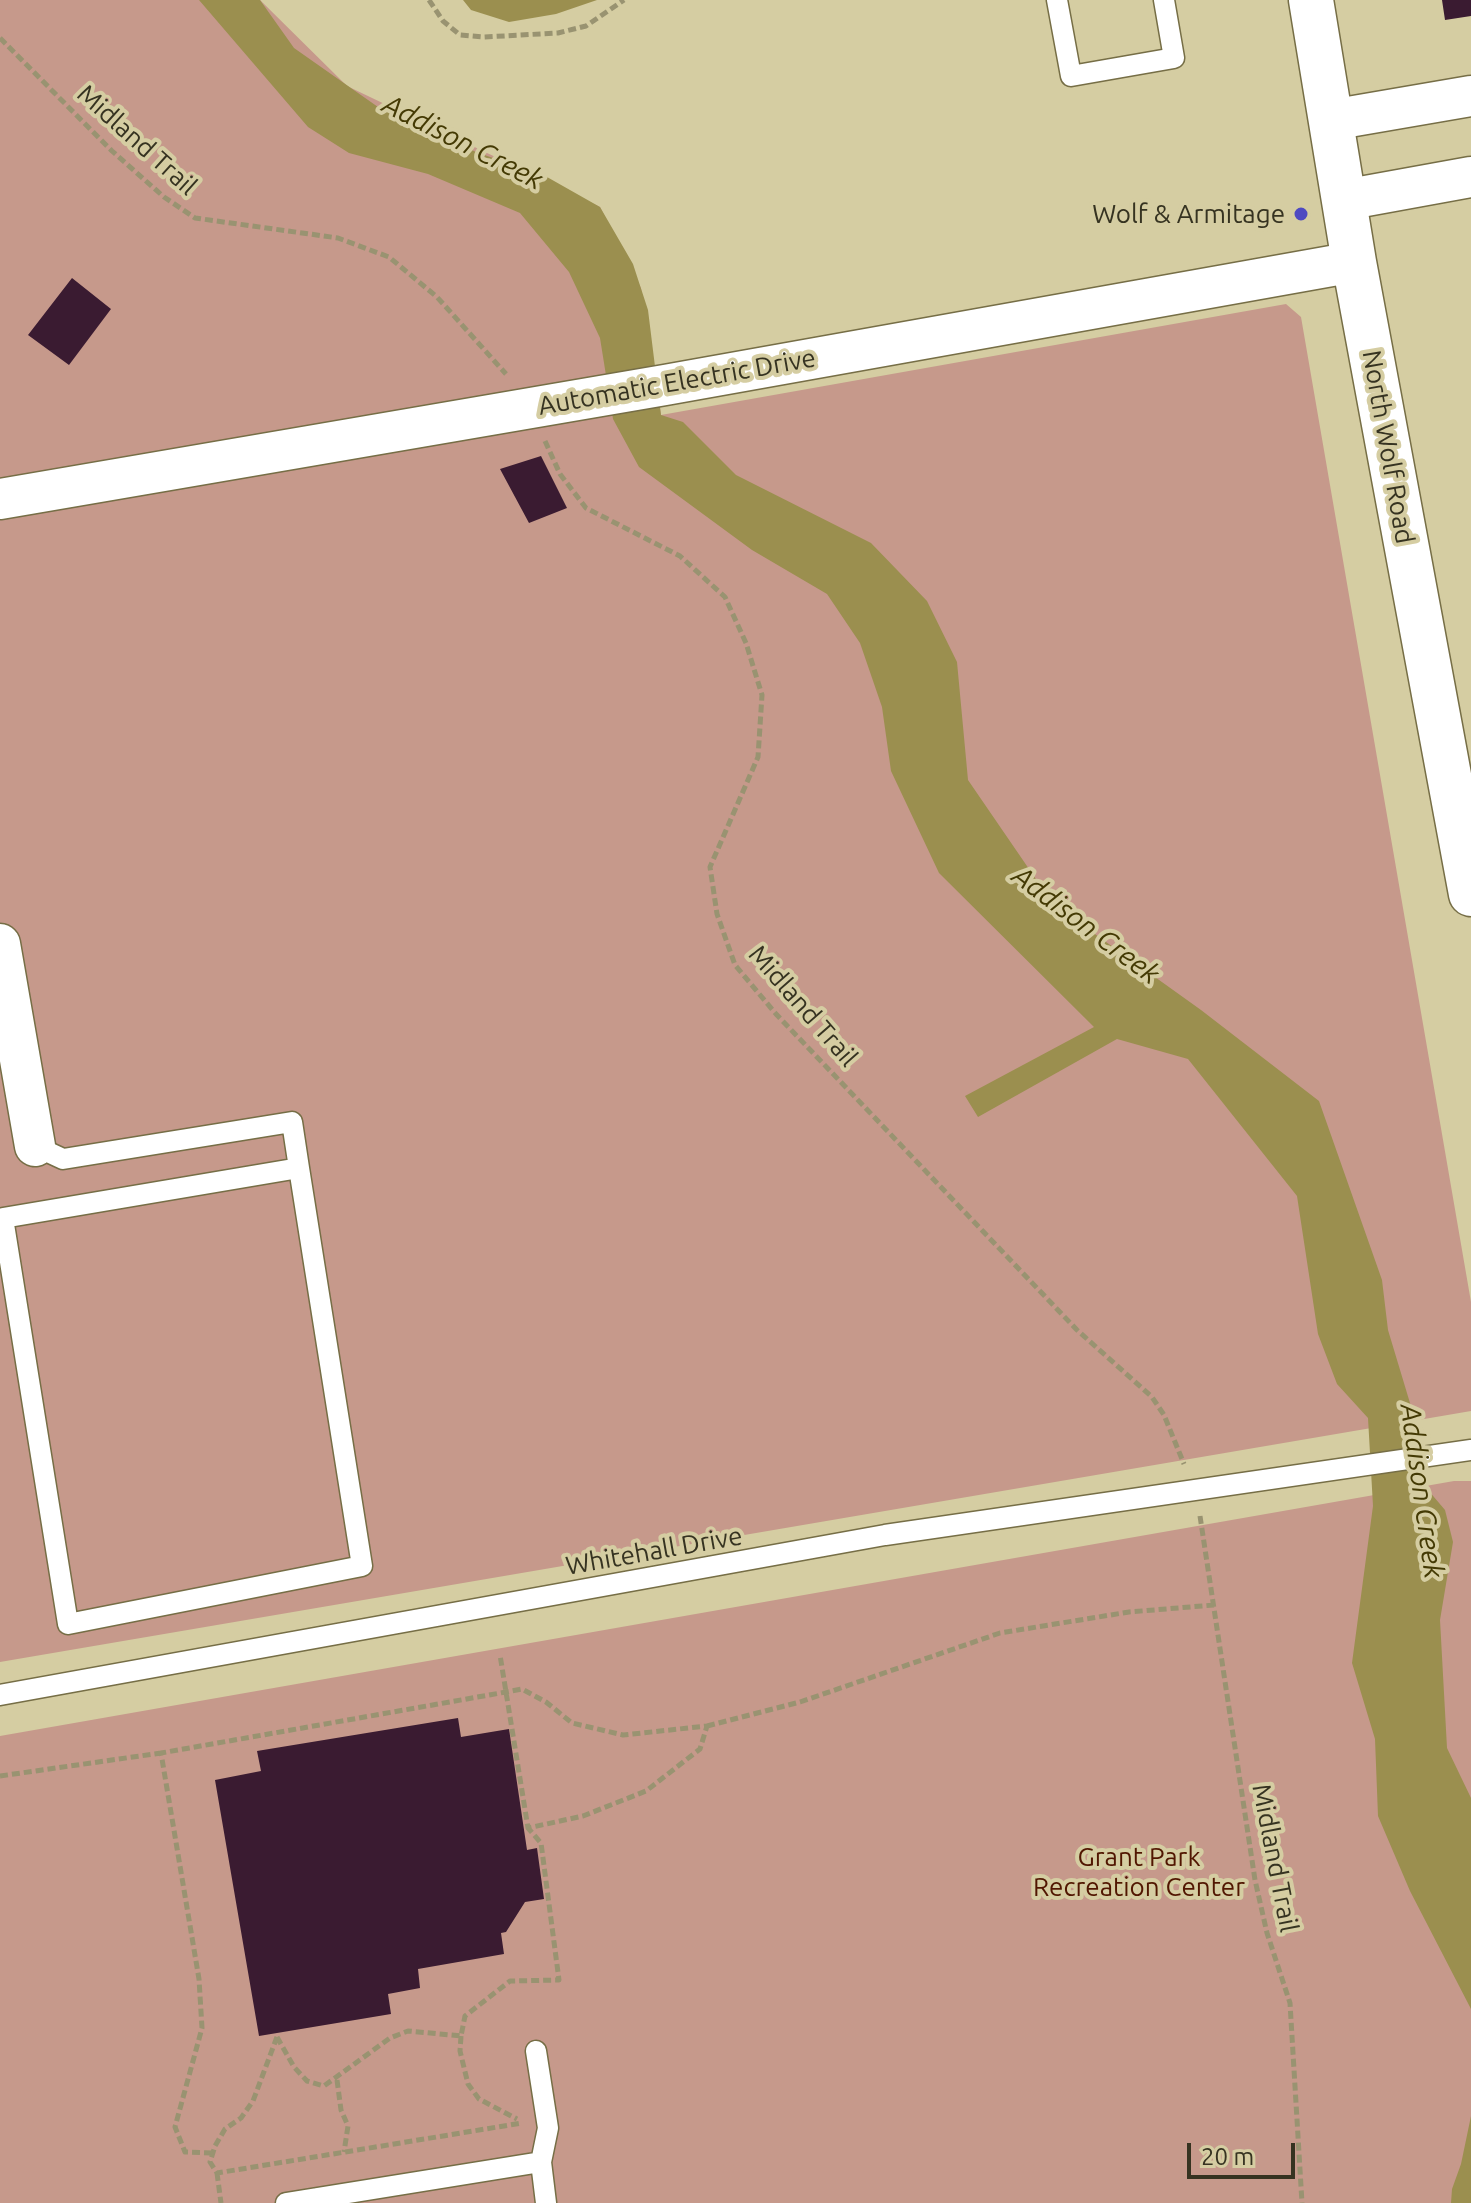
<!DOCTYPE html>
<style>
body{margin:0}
#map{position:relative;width:1471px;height:2203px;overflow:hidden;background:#d5cda2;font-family:Ubuntu,sans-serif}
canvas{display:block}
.scale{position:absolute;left:1187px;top:2143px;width:108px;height:36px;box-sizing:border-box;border:4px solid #363321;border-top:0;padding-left:10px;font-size:24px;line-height:28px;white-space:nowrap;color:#363321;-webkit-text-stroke:6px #d5cda2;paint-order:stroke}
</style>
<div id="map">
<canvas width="1471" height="2203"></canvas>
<div class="scale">20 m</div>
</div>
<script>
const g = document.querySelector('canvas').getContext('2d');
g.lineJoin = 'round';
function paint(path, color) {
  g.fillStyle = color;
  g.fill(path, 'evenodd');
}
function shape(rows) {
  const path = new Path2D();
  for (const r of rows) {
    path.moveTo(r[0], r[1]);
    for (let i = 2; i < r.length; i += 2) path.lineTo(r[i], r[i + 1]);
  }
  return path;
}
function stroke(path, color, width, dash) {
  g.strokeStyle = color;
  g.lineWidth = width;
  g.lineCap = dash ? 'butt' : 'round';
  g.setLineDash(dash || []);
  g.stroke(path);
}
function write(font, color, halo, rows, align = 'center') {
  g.font = font + ' Ubuntu,sans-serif';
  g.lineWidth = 8;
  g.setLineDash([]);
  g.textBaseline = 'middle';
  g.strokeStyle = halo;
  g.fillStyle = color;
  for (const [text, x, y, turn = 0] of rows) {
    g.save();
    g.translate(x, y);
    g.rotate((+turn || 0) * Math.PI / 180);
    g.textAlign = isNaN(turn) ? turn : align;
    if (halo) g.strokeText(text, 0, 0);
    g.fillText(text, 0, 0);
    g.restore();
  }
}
const green = shape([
 [0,0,260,0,347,86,600,207,641,288,661,415,1286,304,1301,317,1471,1302,1471,1411,0,1662],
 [1454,1481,1471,1481,1471,2203,0,2203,0,1736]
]);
const water = shape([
 [199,0,260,0,294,48,378,107,476,152,547,177,600,207,633,264,648,310,661,415,683,422,736,475,871,543,927,601,957,662,968,780,1053,904,1201,1010,1319,1101,1382,1280,1388,1330,1416,1423,1428,1490,1445,1510,1453,1542,1440,1620,1447,1748,1471,1798,1471,2009,1410,1891,1378,1816,1375,1739,1352,1663,1373,1506,1368,1418,1337,1384,1318,1334,1297,1196,1188,1059,1117,1039,978,1117,965,1096,1094,1027,939,873,891,771,882,707,860,643,827,594,752,550,639,467,613,419,600,338,569,272,520,213,428,174,349,153,308,127],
 [463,0,597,0,556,14,509,22,471,10],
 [1471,2116,1471,2203,1451,2203,1452,2189,1461,2164]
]);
const building = shape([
 [1442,0,1471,0,1471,16,1445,20],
 [72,278,111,309,69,365,28,335],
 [541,456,567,508,529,523,500,469],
 [458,1718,461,1737,509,1729,527,1850,537,1848,544,1899,525,1902,506,1932,501,1933,504,1954,418,1969,420,1988,388,1994,391,2014,259,2036,215,1780,261,1771,257,1751]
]);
const path = shape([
 [429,0,443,21,460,35,484,37,558,33,586,26,624,0],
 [0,38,112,151,164,197,195,218,338,238,389,257,437,297,506,374],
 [545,441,560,474,586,508,680,556,725,597,746,643,762,695,758,757,710,867,717,914,735,965,776,1014,1077,1330,1152,1397,1164,1415,1184,1464],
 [1200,1516,1255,1880,1267,1933,1290,2003,1302,2203],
 [707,1726,800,1702,1000,1633,1129,1612,1214,1605],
 [0,1776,161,1753],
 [461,2036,460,2051,468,2084,479,2099,517,2119],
 [277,2037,253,2101,241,2118,225,2129,215,2146,210,2162,217,2173,522,2123],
 [277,2037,294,2067,307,2081,324,2086,390,2038,408,2031,461,2036,465,2016,510,1981,559,1980,541,1843,528,1828],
 [337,2080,341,2110,348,2126,344,2152],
 [212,2153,185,2152,175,2127,202,2028,199,1979,161,1753,506,1692,522,1689,546,1702,572,1723,623,1735,707,1726,700,1749,646,1791,583,1816,528,1828,506,1692,500,1655],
 [217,2173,221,2203]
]);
const lane = shape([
 [1057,0,1071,76,1174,58,1164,0],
 [35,1146,63,1159,292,1122,299,1168,362,1566,68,1624,3,1218,299,1168],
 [0,1695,885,1535,1471,1450],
 [536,2051,548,2128,541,2162],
 [286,2203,317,2198],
 [318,2203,317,2198,541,2162,546,2203]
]);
const street = shape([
 [1331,120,1471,96],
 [1344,200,1471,177],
 [0,499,665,385,1354,262],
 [0,944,35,1146]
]);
const secondary = shape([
 [1311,0,1354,262,1471,894]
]);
const markers = [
 [1301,214,8,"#4e4ac1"]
];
const streetNames = [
 ["Midland Trail",137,140,42],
 ["Automatic Electric Drive",677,382,-10],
 ["North Wolf Road",1388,447,80],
 ["Midland Trail",803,1006,49],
 ["Whitehall Drive",654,1551,-10],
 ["Midland Trail",1275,1858,79]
];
const poiNames = [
 ["Wolf & Armitage",1285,214]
];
const parkNames = [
 ["Grant Park",1139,1857],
 ["Recreation Center",1139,1887]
];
const waterNames = [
 ["Addison Creek",463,142,27],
 ["Addison Creek",1086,925,37],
 ["Addison Creek",1422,1491,82]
];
paint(green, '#c6998b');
paint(water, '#9b8f4f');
paint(building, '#3a1b31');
stroke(lane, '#766e46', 23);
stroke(street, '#766e46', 43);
stroke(secondary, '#766e46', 47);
stroke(path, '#999371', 5, [8, 4]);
stroke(lane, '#fff', 20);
stroke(street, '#fff', 40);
stroke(secondary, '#fff', 44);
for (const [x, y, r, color] of markers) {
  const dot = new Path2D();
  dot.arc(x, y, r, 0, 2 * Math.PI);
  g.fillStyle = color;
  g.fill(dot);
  stroke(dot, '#d5cda2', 3);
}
write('26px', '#363321', '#d5cda2', streetNames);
write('26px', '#363321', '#d5cda2', poiNames, 'right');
write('26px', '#511601', '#d5cda2', parkNames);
write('italic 28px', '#443a04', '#d5cda2', waterNames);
</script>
